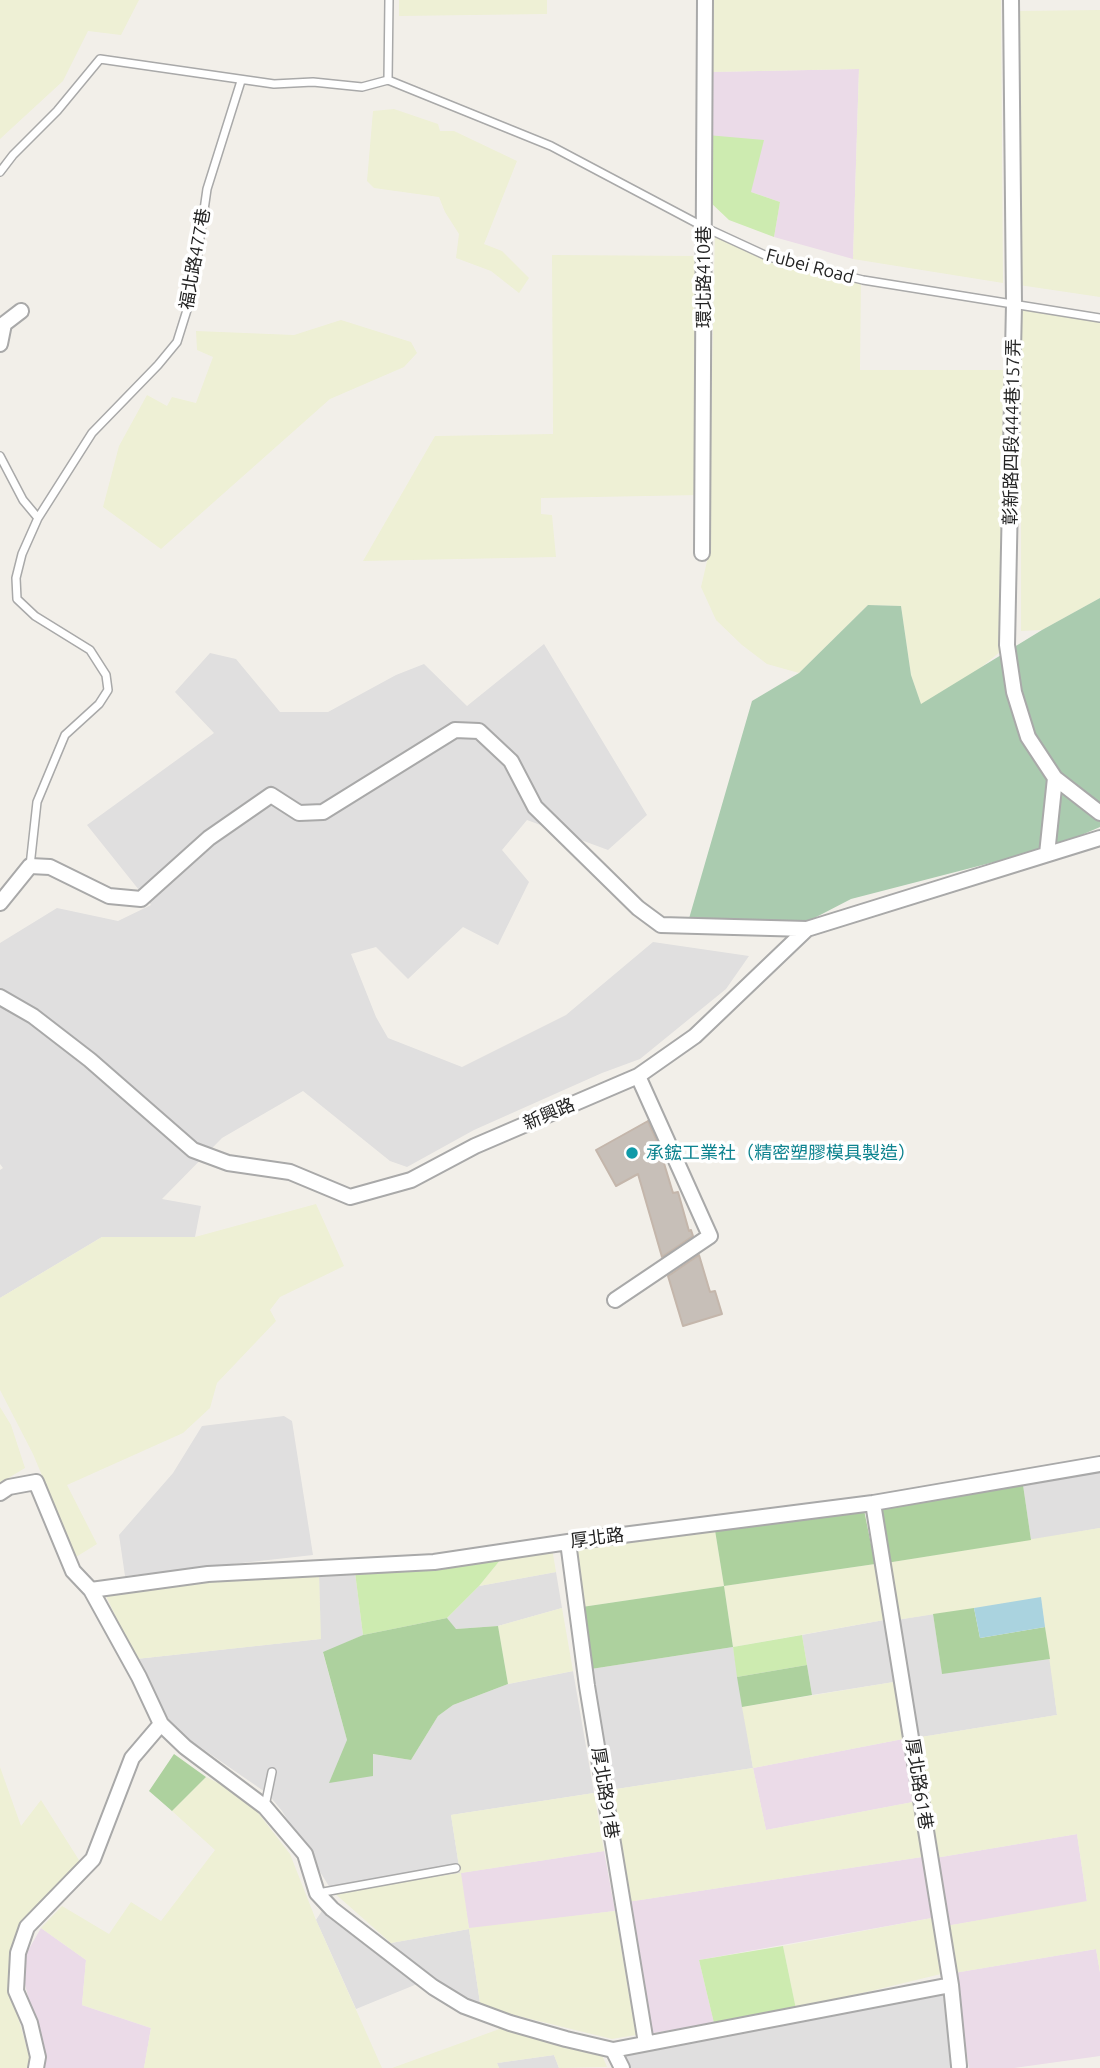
<!DOCTYPE html>
<meta charset="utf-8">
<style>
body{margin:0}
canvas{display:block;background:#f2efe9}
</style>
<canvas width="1100" height="2068"></canvas>
<script>
const g = document.querySelector('canvas').getContext('2d');
g.lineJoin = 'round';
function paint(path, color) {
  g.fillStyle = color;
  g.fill(path, 'evenodd');
}
function shape(rows) {
  const path = new Path2D();
  for (const r of rows) {
    path.moveTo(r[0], r[1]);
    for (let i = 2; i < r.length; i += 2) path.lineTo(r[i], r[i + 1]);
  }
  return path;
}
function stroke(path, color, width, dash) {
  g.strokeStyle = color;
  g.lineWidth = width;
  g.lineCap = dash ? 'butt' : 'round';
  g.setLineDash(dash || []);
  g.stroke(path);
}
function write(font, color, halo, rows, align = 'center') {
  g.font = font + ' Ubuntu,"Noto Sans TC",sans-serif';
  g.lineWidth = 7;
  g.setLineDash([]);
  g.textBaseline = 'middle';
  g.strokeStyle = halo;
  g.fillStyle = color;
  for (const [text, x, y, turn = 0] of rows) {
    g.save();
    g.translate(x, y);
    g.rotate((+turn || 0) * Math.PI / 180);
    g.textAlign = isNaN(turn) ? turn : align;
    if (halo) g.strokeText(text, 0, 0);
    g.fillText(text, 0, 0);
    g.restore();
  }
}
const residential = shape([
 [544,644,647,815,608,850,527,820,502,850,529,882,498,945,463,927,408,979,376,947,351,954,376,1017,388,1038,462,1067,566,1015,653,942,749,956,726,989,640,1059,602,1073,474,1130,407,1167,390,1161,303,1091,222,1138,162,1199,201,1206,195,1237,102,1237,0,1298,0,1170,3,1168,0,1164,0,943,57,908,118,921,151,905,87,825,214,733,175,692,210,653,236,659,280,712,328,712,396,675,424,664,467,706],
 [284,1416,292,1421,313,1555,125,1576,119,1535,173,1473,202,1426],
 [1100,1465,1100,1528,1031,1540,1022,1478],
 [355,1572,363,1635,323,1653,347,1740,372,1754,411,1760,438,1716,453,1705,508,1684,573,1671,594,1793,451,1815,460,1873,332,1891,282,1811,268,1794,187,1738,161,1713,136,1659,320,1639,319,1574],
 [556,1572,562,1608,498,1626,455,1629,447,1618,479,1586],
 [933,1614,942,1673,1050,1659,1057,1715,915,1738,896,1620],
 [884,1620,894,1682,812,1695,802,1635],
 [733,1647,753,1768,610,1790,591,1669],
 [325,1906,422,1982,356,2009,316,1920],
 [469,1929,480,2003,462,1995,424,1972,391,1943],
 [941,1986,958,2068,626,2068,622,2053],
 [554,2055,559,2068,499,2068,497,2063]
]);
const industrial = shape([
 [859,69,853,259,774,237,780,202,751,192,707,135,708,72],
 [903,1739,913,1802,766,1830,753,1768],
 [1077,1834,1087,1902,946,1926,935,1858],
 [604,1851,615,1911,469,1929,460,1873],
 [922,1857,932,1918,699,1960,714,2023,647,2034,627,1902],
 [41,1928,86,1960,82,2005,151,2028,144,2068,45,2068,24,1980,26,1954],
 [1096,1949,1100,1972,1100,2056,1014,2068,969,2068,954,1973]
]);
const farmland = shape([
 [0,0,139,0,121,35,88,31,63,81,0,139],
 [399,0,547,0,547,14,399,16],
 [707,0,1001,0,1003,283,853,259,859,69,708,72],
 [1100,10,1100,297,1019,285,1015,11],
 [394,109,438,124,440,131,454,131,517,161,484,244,502,251,529,278,519,293,491,271,456,258,459,234,445,212,439,197,374,188,367,181,373,111],
 [715,233,781,260,861,278,860,370,1006,370,1011,643,973,674,921,705,911,675,901,606,868,605,799,673,767,664,742,645,716,620,701,587,708,557],
 [552,255,700,256,701,495,541,498,541,514,552,515,556,557,363,561,435,436,553,434],
 [1021,305,1100,318,1100,598,1042,630,1021,631],
 [341,320,411,342,417,353,404,367,330,399,161,549,103,507,119,446,147,395,167,406,172,397,196,403,213,357,197,350,196,331,294,335],
 [316,1204,344,1266,280,1297,270,1310,276,1321,217,1383,210,1408,183,1433,67,1485,97,1544,76,1557,33,1454,0,1390,0,1298,102,1237,195,1237],
 [0,1407,11,1425,25,1468,0,1483],
 [714,1524,724,1586,875,1564,884,1620,733,1647,724,1586,582,1607,575,1548],
 [1100,1528,1100,1972,1096,1949,954,1973,946,1926,1087,1901,1077,1834,935,1858,915,1738,1057,1715,1041,1598,896,1620,886,1563],
 [551,1542,556,1572,479,1586,510,1548],
 [319,1574,321,1639,136,1659,105,1594,113,1589],
 [562,1608,573,1671,508,1684,498,1626],
 [894,1682,903,1739,753,1768,766,1830,913,1802,922,1857,627,1902,610,1790,753,1768,742,1707],
 [0,1767,21,1826,41,1800,84,1868,17,1937,10,1960,12,1996,31,2062,29,2068,0,2068],
 [206,1777,245,1796,290,1854,316,1920,382,2068,144,2068,151,2028,82,2005,86,1960,41,1928,62,1906,109,1934,131,1902,161,1921,215,1850,172,1811],
 [594,1793,604,1851,461,1873,469,1928,615,1911,636,2035,612,2039,506,2013,480,2003,469,1929,391,1943,332,1891,460,1873,451,1815],
 [932,1918,941,1974,796,2009,783,1946],
 [505,2027,600,2050,607,2067,559,2068,554,2055,497,2063,499,2068,392,2068]
]);
const grass = shape([
 [707,135,764,140,751,192,780,202,774,237,729,220,710,202],
 [510,1548,479,1586,447,1618,363,1635,355,1572],
 [802,1635,807,1665,737,1677,733,1647],
 [783,1946,796,2009,714,2023,699,1960]
]);
const forest = shape([
 [1022,1478,1031,1540,886,1563,879,1505],
 [864,1510,875,1564,724,1586,733,1647,591,1669,582,1607,724,1586,714,1524],
 [974,1608,980,1638,1045,1627,1050,1659,942,1674,933,1614],
 [447,1618,456,1629,498,1626,508,1684,453,1705,438,1716,411,1760,373,1754,373,1776,329,1783,347,1740,323,1652,363,1635],
 [807,1665,812,1695,742,1707,737,1677],
 [174,1754,206,1777,172,1811,149,1791]
]);
const cemetery = shape([
 [1100,598,1100,827,1056,846,851,899,795,928,688,922,752,701,799,673,868,605,901,606,911,675,921,704,1042,630]
]);
const water = shape([
 [1041,1597,1045,1627,980,1638,974,1608]
]);
const building = shape([
 [648,1121,665,1159,663,1160,673,1193,678,1192,689,1231,691,1230,693,1236,662,1257,638,1174,616,1186,596,1150,648,1121],
 [699,1255,710,1292,715,1291,722,1314,683,1326,668,1276,699,1255]
]);
const lane = shape([
 [388,80,551,146,704,227,769,257,863,280,1100,318],
 [388,80,389,0],
 [0,172,13,155,57,111,100,59,274,84,313,82,362,87,388,80],
 [0,456,23,500,38,518],
 [30,866,37,802,65,735,99,704,108,690,106,675,90,650,35,616,17,599,16,578,22,554,38,518,92,433,158,365,177,342,192,294,207,189,241,81],
 [265,1806,272,1772],
 [318,1893,456,1868]
]);
const street = shape([
 [1011,0,1014,304,1007,645,1014,692,1028,737,1055,778,1047,854],
 [0,344,4,324,21,311],
 [702,553,705,0],
 [1055,778,1100,813],
 [0,903,30,866,50,867,109,896,141,899,209,838,271,795,299,813,323,812,455,730,479,731,511,761,535,807,638,908,661,925,807,929],
 [0,997,33,1016,90,1060,193,1150,228,1163,290,1172,350,1197,411,1180,475,1146,638,1076,695,1036,807,929,1100,838],
 [615,1300,710,1236,638,1076],
 [0,1493,9,1487,36,1482,73,1571,91,1590,139,1677,161,1724,185,1747,265,1807,305,1854,317,1893,332,1909,433,1987,464,2006,510,2023,566,2039,613,2050,951,1985],
 [873,1503,951,1985,959,2066],
 [568,1542,587,1686,646,2043],
 [91,1590,208,1574,434,1562,568,1542,873,1503,1100,1464],
 [613,2050,622,2068],
 [36,2068,38,2057,30,2023,16,1991,18,1953,27,1927,93,1859,132,1758,161,1724]
]);
const markers = [
 [632,1153,7,"#0f9aa8"]
];
const streetNames = [
 ["福北路477巷",195,259,-80],
 ["Fubei Road",810,266,15],
 ["環北路410巷",704,277,-90],
 ["彰新路四段444巷157弄",1012,432,-89],
 ["新興路",549,1114,-23],
 ["厚北路",597,1538,-7],
 ["厚北路61巷",919,1784,81],
 ["厚北路91巷",605,1793,81]
];
const cultureNames = [
 ["承鋐工業社（精密塑膠模具製造）",646,1153]
];
paint(residential, '#e0dfdf');
paint(industrial, '#ebdbe8');
paint(farmland, '#eef0d5');
paint(grass, '#cdebb0');
paint(forest, '#add19e');
paint(cemetery, '#aacbaf');
paint(water, '#aad3df');
paint(building, '#c7bfb8');
stroke(building, '#c4b6ab', 2);
stroke(lane, '#a9a9a9', 10);
stroke(street, '#a9a9a9', 18);
stroke(lane, '#fff', 7);
stroke(street, '#fff', 14);
for (const [x, y, r, color] of markers) {
  const dot = new Path2D();
  dot.arc(x, y, r, 0, 2 * Math.PI);
  g.fillStyle = color;
  g.fill(dot);
  stroke(dot, '#fff', 2.5);
}
write('18px', '#222', '#fff', streetNames);
write('18px', '#0d838f', '#fff', cultureNames, 'left');
</script>
